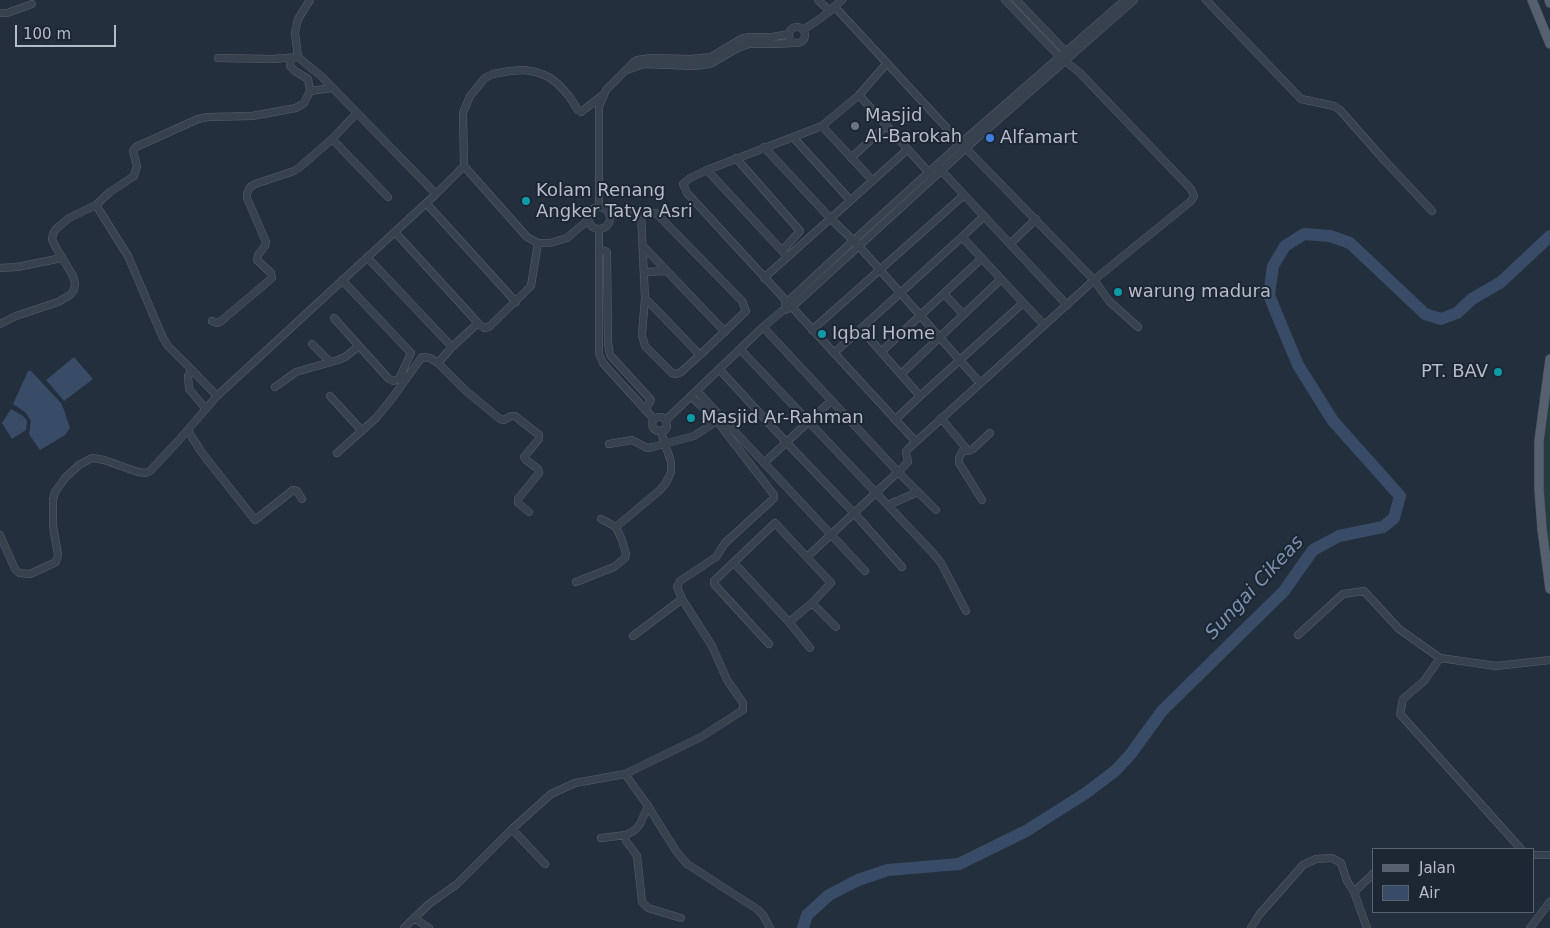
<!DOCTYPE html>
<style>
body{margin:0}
#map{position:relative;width:1550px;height:928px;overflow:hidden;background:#242f3e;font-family:"DejaVu Sans",sans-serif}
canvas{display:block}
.legend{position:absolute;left:1372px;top:848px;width:162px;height:65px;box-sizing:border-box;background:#1d2633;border:1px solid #59626f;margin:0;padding:6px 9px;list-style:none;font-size:15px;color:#b4bcc9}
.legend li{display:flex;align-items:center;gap:10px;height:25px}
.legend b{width:25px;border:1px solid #59626f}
.scale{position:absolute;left:15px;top:25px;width:101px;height:22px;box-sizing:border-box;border:2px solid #b4bcc9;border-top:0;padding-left:6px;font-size:15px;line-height:18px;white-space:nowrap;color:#b4bcc9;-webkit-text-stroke:4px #1d2633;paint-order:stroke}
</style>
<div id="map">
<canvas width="1550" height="928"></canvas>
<ul class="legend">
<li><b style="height:6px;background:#56606e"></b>Jalan</li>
<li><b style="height:14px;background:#394c67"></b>Air</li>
</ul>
<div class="scale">100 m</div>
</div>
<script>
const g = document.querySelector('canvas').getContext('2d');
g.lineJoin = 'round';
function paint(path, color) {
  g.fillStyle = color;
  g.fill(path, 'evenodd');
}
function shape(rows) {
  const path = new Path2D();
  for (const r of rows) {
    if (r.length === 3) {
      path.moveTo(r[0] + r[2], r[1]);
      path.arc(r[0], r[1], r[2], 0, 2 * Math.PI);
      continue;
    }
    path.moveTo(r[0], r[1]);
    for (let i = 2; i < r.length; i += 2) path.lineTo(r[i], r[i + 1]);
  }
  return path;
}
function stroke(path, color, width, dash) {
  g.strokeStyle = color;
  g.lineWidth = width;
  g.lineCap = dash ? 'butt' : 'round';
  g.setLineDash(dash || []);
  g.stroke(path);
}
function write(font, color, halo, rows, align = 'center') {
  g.font = font + ' "DejaVu Sans",sans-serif';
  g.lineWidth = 4;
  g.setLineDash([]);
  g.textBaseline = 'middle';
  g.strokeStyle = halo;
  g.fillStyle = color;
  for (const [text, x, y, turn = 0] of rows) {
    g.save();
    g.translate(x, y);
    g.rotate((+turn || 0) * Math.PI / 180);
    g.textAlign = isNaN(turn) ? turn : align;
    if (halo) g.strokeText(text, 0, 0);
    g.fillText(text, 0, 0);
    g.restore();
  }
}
const green = shape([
 [1550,359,1550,589,1539,489]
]);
const water = shape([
 [74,357,93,379,64,401,46,380],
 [28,371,31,371,61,403,64,410,70,428,65,435,40,450,29,434,31,421,26,413,13,404],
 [11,409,23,416,27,421,26,430,12,439,2,423]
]);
const river = shape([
 [803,928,807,915,829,895,858,880,888,870,959,864,1026,831,1086,793,1115,771,1130,755,1162,711,1284,591,1313,550,1339,536,1383,527,1394,518,1400,496,1333,421,1298,365,1280,322,1269,295,1273,266,1285,246,1304,234,1330,236,1350,243,1425,314,1441,319,1457,313,1472,299,1501,282,1550,236]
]);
const minor = shape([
 [818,0,830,11],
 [1016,0,1068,54],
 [1206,0,1301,99,1334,106,1340,110,1385,161,1432,211],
 [835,7,956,138,1094,280,1109,301,1138,327],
 [0,13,7,13,32,4],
 [797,35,8],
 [803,30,821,18,842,0],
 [298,57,295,33,298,19,310,0],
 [218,58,273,59,298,57,321,76,436,194],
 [291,58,290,66,295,71,308,79,310,91,332,88],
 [887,63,859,95,822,126,707,170,690,178,683,184,687,193,916,442],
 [627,70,644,64,693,66,710,64,738,48,749,44,776,44,793,43],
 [859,95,931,175],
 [822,126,872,180],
 [793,137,850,200],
 [332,139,388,197],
 [764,147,830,218,858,245,980,383],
 [736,158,800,231,782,251],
 [851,158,887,125],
 [464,166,463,113,470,96,485,78,493,74,510,71,524,70,536,72,549,77,558,84,569,96,578,110,581,112,603,95],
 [939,168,1067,305],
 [707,170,785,254],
 [426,203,516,302],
 [96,205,128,256,163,338,168,346,191,369,188,376,189,389,206,409],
 [599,207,599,107,606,90,633,63,637,60,651,58,690,59,711,57,741,39,749,37,772,37,789,34],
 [599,218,11],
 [641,213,645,298,700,355],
 [609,214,656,213,742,301,746,311,700,355,681,372,676,374,672,373,645,346,642,335,645,298],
 [599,229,599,354,603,363,610,371,654,419],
 [395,232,478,323],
 [962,237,984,216],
 [1010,244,1036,219],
 [643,246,725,332],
 [599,249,607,252,608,343,610,355,651,400,645,410],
 [367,257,452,347],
 [0,268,17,267,62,258],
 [644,272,666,271],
 [764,278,908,149],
 [944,294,963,314],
 [785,304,853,241,961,143,1125,0],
 [334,318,359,346],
 [212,321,217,323,220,322,272,278,271,273,257,260,258,255,265,246,266,242,247,198,247,193,250,187,255,184,294,171,300,167,332,139,357,113],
 [0,324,16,316,58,302,70,295,74,290,75,283,73,276,54,244,52,239,53,234,56,229,69,218,96,205,110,192,134,176,137,166,133,151,136,147,198,119,208,117,252,116,296,108,304,103,310,91],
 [763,327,898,472,936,510],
 [861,329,920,396,1023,303],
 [812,330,964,195],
 [312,344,330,362],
 [740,349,932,552,941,563,966,611],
 [881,352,982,258],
 [834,353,962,237,1044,325],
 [438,363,466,391,500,419,504,420,511,416,515,416,539,435,539,439,524,457,526,460,538,469,539,473,518,499,518,503,529,512],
 [191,369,217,396],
 [719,369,787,443,854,513,902,567],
 [901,374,1001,279],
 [275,387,296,372,338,360,345,357,359,346,389,379,393,381,399,379,411,353,342,280],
 [697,391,865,571],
 [330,396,362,431],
 [941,418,965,447,959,458,959,463,982,500],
 [666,420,662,417,658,417,654,419,652,423,653,428,657,431,665,430,667,427,666,420,763,327,782,311,792,307,966,148,1134,0],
 [895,420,920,396],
 [188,431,202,453,255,520,293,490,297,491,302,499],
 [609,444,632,440,647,448,653,447,694,436,717,421],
 [965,450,969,451,973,449,990,433],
 [337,453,376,418,390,401,422,357,430,358,438,363,452,347,478,323,484,328,489,327,531,286,538,243],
 [764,463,831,401],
 [888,505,918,492],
 [601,519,616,527],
 [0,535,15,569,19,573,30,574,56,562,58,555,53,526,53,500,55,492,65,478,79,465,92,458,104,460,138,472,146,473,150,471,179,440,217,396,436,194,464,166,527,237,538,243,550,243,567,238,588,220],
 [807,557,898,472,908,462,906,452,908,449,1094,280,1191,201,1194,196,1191,189,1080,73,1060,57,1005,0],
 [734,563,789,622,810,648],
 [576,582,614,567,625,558,626,554,622,540,616,527,660,490,666,483,671,472,671,462,661,432],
 [812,603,836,627],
 [1298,635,1343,594,1364,591,1399,629,1440,658,1424,681,1403,699,1400,714,1521,849],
 [633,636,682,599],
 [769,644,714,584,714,581,775,523,831,583,812,603,789,622],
 [1440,658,1496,666,1550,660],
 [625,774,648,806,676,851,687,864,757,909,763,915,770,928],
 [512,829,545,864],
 [626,835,626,841,637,856,642,902,648,908,681,918],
 [601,838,626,835,635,830,640,824,648,806],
 [1534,855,1550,855],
 [1354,892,1374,873],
 [414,918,429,928],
 [404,928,429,904,457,884,512,829,551,794,575,783,625,774,701,737,743,710,743,703,727,680,712,646,682,599,677,587,680,581,716,557,725,543,772,500,774,498,774,495,717,421,691,396],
 [1251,928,1259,915,1303,865,1316,859,1332,858,1341,863,1347,881,1354,892,1367,928],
 [1530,928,1550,902]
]);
const major = shape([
 [1532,0,1550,44],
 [1549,0,1550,3],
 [1550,359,1539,441,1539,489,1542,529,1550,589]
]);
const markers = [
 [855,126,5,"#6b7280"],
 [990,138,5,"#3f7fe0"],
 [526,201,5,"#0f9aa8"],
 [1118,292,5,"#0f9aa8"],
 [822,334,5,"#0f9aa8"],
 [1498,372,5,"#0f9aa8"],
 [691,418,5,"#0f9aa8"]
];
const poiNames = [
 ["Masjid",865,116],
 ["Al-Barokah",865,137],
 ["Alfamart",1000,138],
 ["Kolam Renang",536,191],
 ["Angker Tatya Asri",536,212],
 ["warung madura",1128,292],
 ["Iqbal Home",832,334],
 ["PT. BAV",1488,372,"right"],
 ["Masjid Ar-Rahman",701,418]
];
const waterNames = [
 ["Sungai Cikeas",1255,588,-47]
];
paint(green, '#263c3f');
paint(water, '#394c67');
stroke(river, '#394c67', 12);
stroke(minor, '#565f6c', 8);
stroke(major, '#414a57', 10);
stroke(minor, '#38414e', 7);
stroke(major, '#56606e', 9);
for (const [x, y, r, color] of markers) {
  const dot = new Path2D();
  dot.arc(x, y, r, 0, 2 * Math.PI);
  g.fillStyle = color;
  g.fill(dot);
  stroke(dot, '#1d2633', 2);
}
write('18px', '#b4bcc9', '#1d2633', poiNames, 'left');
write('italic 19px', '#7c92b1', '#1d2633', waterNames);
</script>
